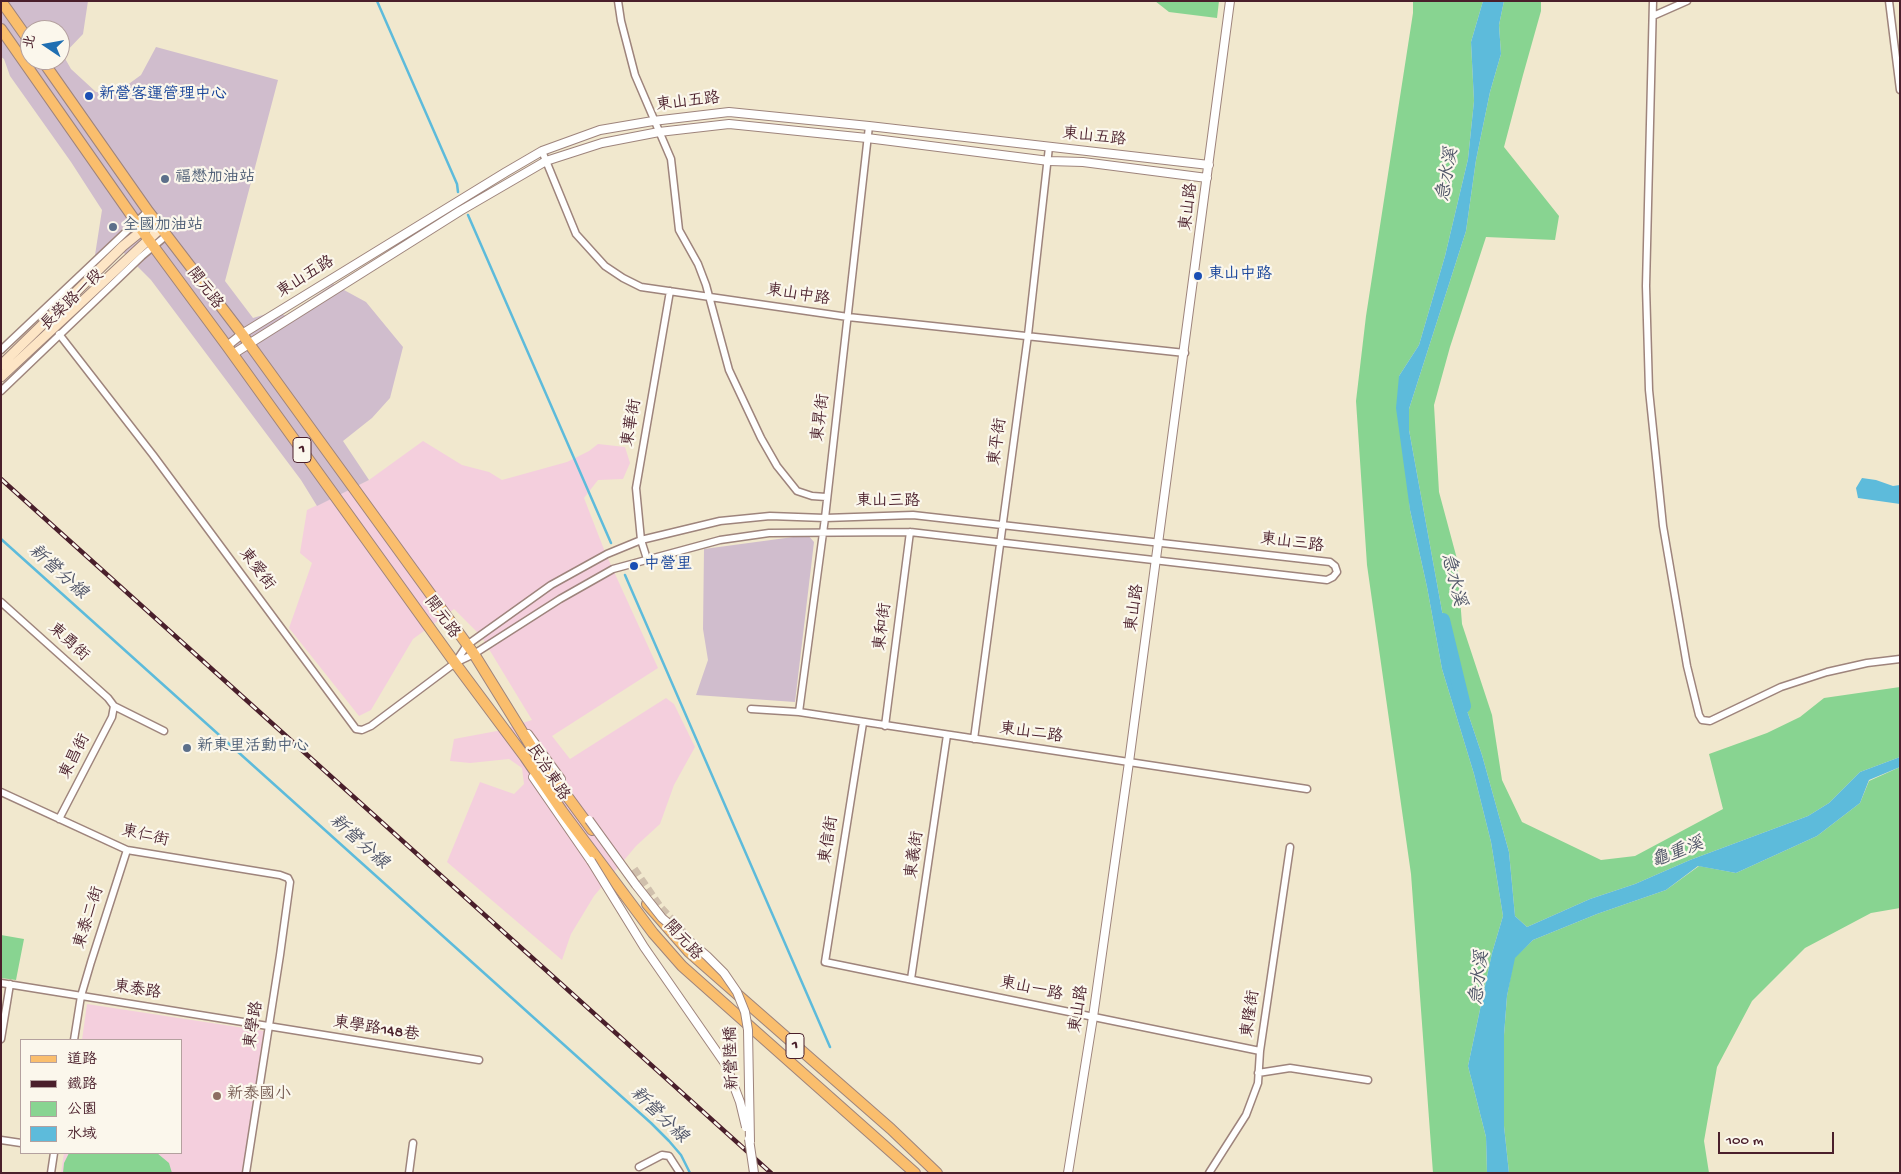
<!DOCTYPE html>
<meta charset="utf-8">
<style>
body{margin:0}
#map{position:relative;width:1901px;height:1174px;overflow:hidden;background:#f1e8ce;font-family:"Gochi Hand","LXGW WenKai TC",sans-serif}
canvas{display:block}
.frame{position:absolute;inset:0;border:2px solid #4a1f2b;pointer-events:none}
.legend{position:absolute;left:20px;top:1039px;width:162px;height:115px;box-sizing:border-box;background:#fbf7ec;border:1px solid #b4a19f;margin:0;padding:6px 9px;list-style:none;font-size:15px;color:#4a1f2b}
.legend li{display:flex;align-items:center;gap:10px;height:25px}
.legend b{width:25px;border:1px solid #b4a19f}
.north{position:absolute;left:20px;top:20px;width:50px;height:50px;box-sizing:border-box;background:#fbf7ec;border:1px solid #b4a19f;border-radius:50%;rotate:282deg;font-size:14px;font-weight:700;line-height:20px;text-align:center;color:#4a1f2b}
.north::after{content:'';display:block;margin:auto;width:18px;height:22px;background:#1f6fb2;clip-path:polygon(50% 0,100% 100%,50% 72%,0 100%)}
.scale{position:absolute;left:1718px;top:1132px;width:116px;height:22px;box-sizing:border-box;border:2px solid #4a1f2b;border-top:0;padding-left:6px;font-size:15px;line-height:18px;white-space:nowrap;color:#4a1f2b;-webkit-text-stroke:4px #fbf7ec;paint-order:stroke}
</style>
<div id="map">
<canvas width="1901" height="1174"></canvas>
<div class="frame"></div>
<ul class="legend">
<li><b style="height:6px;background:#fabe6d"></b>道路</li>
<li><b style="height:6px;background:#4a1f2b"></b>鐵路</li>
<li><b style="height:14px;background:#88d491"></b>公園</li>
<li><b style="height:14px;background:#5dbbdb"></b>水域</li>
</ul>
<div class="north">北</div>
<div class="scale">100 m</div>
</div>
<script>
const g = document.querySelector('canvas').getContext('2d');
g.lineJoin = 'round';
function paint(path, color) {
  g.fillStyle = color;
  g.fill(path, 'evenodd');
}
function shape(rows) {
  const path = new Path2D();
  for (const r of rows) {
    path.moveTo(r[0], r[1]);
    for (let i = 2; i < r.length; i += 2) path.lineTo(r[i], r[i + 1]);
  }
  return path;
}
function stroke(path, color, width, dash) {
  g.strokeStyle = color;
  g.lineWidth = width;
  g.lineCap = dash ? 'butt' : 'round';
  g.setLineDash(dash || []);
  g.stroke(path);
}
function write(font, color, halo, rows, align = 'center') {
  g.font = font + ' "Gochi Hand","LXGW WenKai TC",sans-serif';
  g.lineWidth = 4.5;
  g.setLineDash([]);
  g.textBaseline = 'middle';
  g.strokeStyle = halo;
  g.fillStyle = color;
  for (const [text, x, y, turn = 0] of rows) {
    g.save();
    g.translate(x, y);
    g.rotate((+turn || 0) * Math.PI / 180);
    g.textAlign = isNaN(turn) ? turn : align;
    if (halo) g.strokeText(text, 0, 0);
    g.fillText(text, 0, 0);
    g.restore();
  }
}
const built = shape([
 [423,441,462,465,489,472,502,480,567,462,589,451,598,444,625,447,630,463,623,479,598,480,584,498,605,552,658,668,552,736,570,759,666,698,674,704,695,747,674,785,660,824,636,846,594,896,571,934,562,960,447,862,480,782,514,794,524,784,522,768,509,759,470,763,450,761,454,739,497,731,532,720,481,636,454,609,413,639,371,710,359,716,289,628,312,563,300,553,307,510,369,480],
 [87,1004,264,1031,242,1173,61,1173,64,1153,181,1153,181,1040,82,1040]
]);
const industrial = shape([
 [1,1,88,1,83,34,63,55,71,69,96,92,115,94,141,75,156,47,278,80,225,281,253,318,276,311,286,316,333,284,366,302,403,347,390,398,372,418,343,441,369,480,317,506,301,480,151,280,119,248,93,268,102,210,71,162,10,76,4,59,1,57],
 [30,30,60,30,60,60,30,60],
 [808,535,814,542,795,702,696,695,708,660,703,629,704,549]
]);
const green = shape([
 [1155,1,1219,1,1217,18,1169,12],
 [1413,1,1483,1,1471,42,1474,101,1468,159,1445,256,1419,345,1399,376,1410,510,1427,587,1442,669,1474,774,1491,842,1503,916,1492,953,1468,1066,1486,1137,1487,1173,1433,1173,1411,874,1367,565,1356,401,1366,316,1413,13],
 [1504,1,1541,1,1541,11,1523,75,1504,147,1559,216,1555,240,1486,237,1450,347,1434,405,1439,492,1457,559,1462,624,1492,715,1502,780,1522,822,1601,860,1635,856,1723,809,1709,754,1767,733,1800,717,1824,698,1900,687,1900,757,1860,772,1829,803,1808,816,1690,860,1635,884,1590,899,1527,927,1515,916,1509,852,1482,755,1452,666,1409,430,1409,409,1466,231,1476,160,1490,92,1501,54,1499,25],
 [1900,767,1900,908,1871,913,1805,948,1752,1001,1717,1067,1704,1141,1709,1173,1509,1173,1504,1126,1504,1035,1507,996,1514,958,1533,940,1597,914,1666,890,1699,866,1736,873,1817,836,1860,803,1869,781],
 [1,935,24,939,16,980,1,978],
 [69,1153,157,1153,169,1163,172,1173,63,1173,64,1163]
]);
const water = shape([
 [1483,1,1504,1,1499,25,1501,54,1490,92,1476,160,1466,231,1409,409,1409,430,1452,666,1482,755,1509,852,1515,916,1527,927,1590,899,1635,884,1690,860,1808,816,1829,803,1860,772,1900,757,1900,767,1869,780,1860,803,1817,836,1736,873,1698,866,1666,890,1597,914,1533,940,1515,958,1507,996,1504,1035,1504,1126,1509,1173,1487,1173,1486,1137,1468,1066,1492,953,1503,916,1491,842,1474,774,1442,669,1427,587,1410,510,1396,408,1399,376,1419,345,1445,256,1468,159,1474,101,1471,42],
 [1862,478,1876,480,1893,486,1900,485,1900,504,1858,498,1856,488]
]);
const stream = shape([
 [377,1,457,184,458,192],
 [468,215,611,543],
 [1,539,651,1123,669,1141,681,1155,690,1173],
 [625,575,830,1047]
]);
const river = shape([
 [1443,620,1464,706]
]);
const tertiaryTunnel = shape([
 [634,869,660,907,687,936]
]);
const minor = shape([
 [618,1,621,21,635,75,671,159,679,230,698,264,706,285,729,370,761,438,777,466,797,491,812,496,826,497],
 [1653,1,1646,286,1649,390,1663,526,1687,666,1699,715,1702,720,1710,721,1781,687,1827,672,1867,663,1900,659],
 [1889,1,1900,90],
 [1653,16,1687,1],
 [542,151,576,234,605,266,623,278,641,287,848,317,1185,353],
 [59,334,153,455,356,729,362,730,371,726,455,663,474,654,560,599,613,569,720,540,769,533,910,532,1327,580,1333,577,1337,572,1335,566,1330,562,913,515,825,518,770,516,720,521,641,540,607,554,551,585,467,645,455,663],
 [1,350,148,211],
 [1,391,142,256,167,235],
 [647,559,641,540,636,488,670,291],
 [1,602,108,698,114,706,164,731],
 [751,709,799,712,1307,789],
 [799,712,825,518,869,126],
 [863,723,825,962,1260,1051],
 [885,726,910,532],
 [974,739,1028,335,1049,147],
 [1,792,127,850,280,875,288,878,290,882,280,955,246,1173],
 [59,819,112,717,114,706],
 [911,979,947,735],
 [1,983,479,1060],
 [1,1039,10,984],
 [74,1040,81,996,91,962,127,850],
 [1258,1073,1290,1068,1368,1080],
 [1,1140,21,1143],
 [639,1167,662,1155,669,1156,680,1173],
 [51,1173,54,1153],
 [409,1173,413,1143],
 [1209,1173,1246,1115,1258,1083,1260,1051,1290,847]
]);
const tertiary = shape([
 [227,346,242,334,506,172,542,151,600,130,653,121,729,112,869,126,1209,165],
 [233,354,460,211,546,161,602,143,659,132,729,124,867,138,1049,161,1083,162,1207,178],
 [528,734,561,779],
 [533,777,591,861],
 [1068,1173,1093,1017,1129,762,1230,1]
]);
const secondary = shape([
 [1,365,123,246,155,220],
 [1,377,161,228]
]);
const primary = shape([
 [1,1,30,42],
 [1,29,148,239,227,346,455,663,525,757,562,811,653,933,682,966,915,1173],
 [42,60,148,211,242,334,474,654,534,751,592,830],
 [647,904,689,952,891,1129,937,1173]
]);
const rail = shape([
 [1,479,771,1173]
]);
const tertiaryBridge = shape([
 [589,820,636,885,662,918,707,956,724,973,737,992,745,1012,748,1030,750,1142],
 [591,861,644,947,726,1065,740,1102,746,1127],
 [749,1139,754,1173]
]);
const markers = [
 [89,96,5,"#1a4fb4"],
 [165,179,5,"#5c6f8a"],
 [113,227,5,"#5c6f8a"],
 [1198,276,5,"#1a4fb4"],
 [634,566,5,"#1a4fb4"],
 [187,748,5,"#5c6f8a"],
 [217,1096,5,"#8d6e63"]
];
const shields = [
 [302,450,18],
 [795,1046,18]
];
const shieldNames = [
 ["1",302,450],
 ["1",795,1046]
];
const transitNames = [
 ["新營客運管理中心",99,96],
 ["東山中路",1208,276],
 ["中營里",644,566]
];
const streetNames = [
 ["東山五路",688,103,-7],
 ["東山五路",1094,138,6],
 ["東山路",1190,207,-83],
 ["東山五路",306,278,-32],
 ["開元路",204,289,53],
 ["東山中路",798,296,9],
 ["長榮路一段",73,301,-44],
 ["東昇街",822,418,-83],
 ["東華街",633,423,-80],
 ["東平街",999,442,-82],
 ["東山三路",888,503],
 ["東山三路",1292,544,7],
 ["東愛街",256,570,53],
 ["東山路",1136,608,-82],
 ["開元路",441,618,54],
 ["東和街",884,627,-83],
 ["東勇街",68,643,42],
 ["東山二路",1031,734,8],
 ["東昌街",76,757,-63],
 ["民治東路",547,773,57],
 ["東仁街",145,837,13],
 ["東信街",830,840,-81],
 ["東義街",916,855,-82],
 ["東泰二街",90,918,-72],
 ["開元路",682,941,48],
 ["東山一路",1031,990,12],
 ["東泰路",137,991,9],
 ["東山路",1080,1009,-81],
 ["東隆街",1252,1014,-82],
 ["東學路",255,1025,-81],
 ["東學路148巷",376,1030,9],
 ["新營陸橋",733,1058,-92]
];
const serviceNames = [
 ["福懋加油站",175,179],
 ["全國加油站",123,227],
 ["新東里活動中心",197,748]
];
const educationNames = [
 ["新泰國小",227,1096]
];
const waterNames = [
 ["急水溪",1449,175,-80],
 ["新營分線",57,573,42],
 ["急水溪",1452,580,76],
 ["新營分線",358,843,42],
 ["龜重溪",1678,854,-21],
 ["急水溪",1481,978,-83],
 ["新營分線",658,1116,44]
];
paint(built, '#f4cfdd');
paint(industrial, '#d0bdcd');
paint(green, '#88d491');
paint(water, '#5dbbdb');
stroke(stream, '#5dbbdb', 2.5);
stroke(river, '#5dbbdb', 14);
stroke(tertiaryTunnel, '#d0c0ad', 8, [8, 4]);
stroke(minor, '#9e847c', 9);
stroke(tertiary, '#9e847c', 10);
stroke(secondary, '#9e847c', 11);
stroke(primary, '#9e847c', 12);
stroke(minor, '#fff', 6);
stroke(tertiary, '#fff', 8);
stroke(secondary, '#fde5c5', 9);
stroke(primary, '#fabe6d', 10);
stroke(rail, '#4a1f2b', 4.5);
stroke(rail, '#fbf7ec', 2.5, [8]);
stroke(tertiaryBridge, '#9e847c', 10, []);
stroke(tertiaryBridge, '#fff', 8);
for (const [x, y, r, color] of markers) {
  const dot = new Path2D();
  dot.arc(x, y, r, 0, 2 * Math.PI);
  g.fillStyle = color;
  g.fill(dot);
  stroke(dot, '#fbf7ec', 2);
}
for (const [x, y, w] of shields) {
  const box = new Path2D();
  box.roundRect(x - w / 2, y - 12.5, w, 25, 4);
  g.fillStyle = '#fbf7ec';
  g.fill(box);
  stroke(box, '#4a1f2b', 1);
}
write('bold 15px', '#4a1f2b', null, shieldNames);
write('16px', '#164399', '#fbf7ec', transitNames, 'left');
write('16px', '#4a1f2b', '#fbf7ec', streetNames);
write('16px', '#4e5e75', '#fbf7ec', serviceNames, 'left');
write('16px', '#785e54', '#fbf7ec', educationNames, 'left');
write('italic 18px', '#515669', '#fbf7ec', waterNames);
</script>
